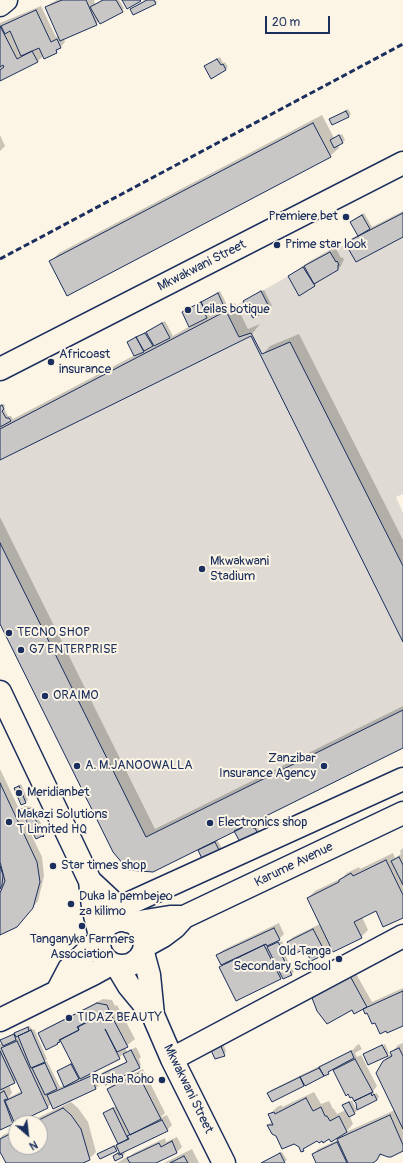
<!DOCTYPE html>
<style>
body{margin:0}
#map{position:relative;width:403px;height:1163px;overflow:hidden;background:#fcf5e5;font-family:Pangolin,sans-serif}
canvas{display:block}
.north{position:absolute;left:8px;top:1115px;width:40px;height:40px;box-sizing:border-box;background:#fcf5e5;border:1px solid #a2a6af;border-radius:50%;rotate:152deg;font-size:11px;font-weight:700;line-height:16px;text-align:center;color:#1b2f5e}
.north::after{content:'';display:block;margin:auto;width:14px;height:18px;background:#1b2f5e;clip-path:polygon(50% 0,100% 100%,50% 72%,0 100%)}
.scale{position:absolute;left:265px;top:16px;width:65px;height:18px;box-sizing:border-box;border:2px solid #1b2f5e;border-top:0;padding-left:5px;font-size:12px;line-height:14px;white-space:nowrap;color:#1b2f5e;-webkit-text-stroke:3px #fcf5e5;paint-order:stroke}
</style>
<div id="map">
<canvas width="403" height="1163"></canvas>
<div class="north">N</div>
<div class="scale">20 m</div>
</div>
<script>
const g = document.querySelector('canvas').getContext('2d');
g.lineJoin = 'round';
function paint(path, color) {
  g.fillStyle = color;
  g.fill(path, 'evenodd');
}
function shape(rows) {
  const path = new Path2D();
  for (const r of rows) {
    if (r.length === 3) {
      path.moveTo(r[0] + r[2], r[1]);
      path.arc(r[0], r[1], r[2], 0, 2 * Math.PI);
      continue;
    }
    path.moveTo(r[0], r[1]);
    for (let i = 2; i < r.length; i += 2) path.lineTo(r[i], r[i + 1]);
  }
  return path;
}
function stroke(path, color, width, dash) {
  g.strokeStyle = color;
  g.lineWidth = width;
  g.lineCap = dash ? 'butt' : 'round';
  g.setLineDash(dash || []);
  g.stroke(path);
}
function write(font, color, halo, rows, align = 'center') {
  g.font = font + ' Pangolin,sans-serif';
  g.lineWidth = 4;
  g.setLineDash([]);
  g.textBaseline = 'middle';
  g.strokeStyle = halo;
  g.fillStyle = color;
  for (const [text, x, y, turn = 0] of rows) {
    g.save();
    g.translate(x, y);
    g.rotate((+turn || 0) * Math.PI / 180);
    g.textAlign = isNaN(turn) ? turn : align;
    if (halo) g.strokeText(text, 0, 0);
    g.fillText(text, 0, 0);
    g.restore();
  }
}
const green = shape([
 [403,212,403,494,396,497,403,513,403,748,153,872,128,870,113,852,0,624,0,429,226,311]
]);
const shadow = shape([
 [57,0,95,0,94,1,95,4,102,0,119,0,124,8,122,11,99,21,96,24,64,39,65,42,56,52,44,55,37,62,0,80,0,23,41,6,56,37,59,36,46,8,51,3],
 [143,0,158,1,155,3,131,9,144,1],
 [220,57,223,63,225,62,228,67,225,70,205,66],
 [348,109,351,114,348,117,330,119],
 [322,115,334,138,342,134,345,140,338,145,339,148,330,156,50,262,59,253],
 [0,135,5,146,0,151],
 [403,211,403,236,347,243,352,238,358,235,351,222,354,219,364,213,372,227],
 [335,247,341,258,342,257,344,259,341,266,336,271,316,282,317,283,314,286,289,276,310,261],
 [264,290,272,306,253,317,244,301],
 [220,291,228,307,235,303,248,329,260,324,252,334,0,459,0,406,4,404,5,406,4,408,8,416,11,416,13,419,135,355,128,342,165,321,173,336,190,326,184,312],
 [213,306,217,313,210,316,206,309],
 [299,334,403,540,403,640,262,355,270,346],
 [0,517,155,829,403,706,403,747,253,821,256,827,257,826,262,835,240,841,235,830,217,839,223,851,199,851,204,845,152,871,0,622],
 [0,769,42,857,44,876,38,901,22,920,0,934,0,895,3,888,0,891],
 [21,784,28,800,22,804,15,788],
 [24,806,33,807,45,832,43,834,36,837,22,809],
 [403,848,403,916,376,910,362,917,368,930,361,937,332,947,326,953,288,942,293,937,320,924,308,898,315,891,342,878,347,873,359,867,360,869,393,853,395,858,401,854,400,851],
 [279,923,284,934,277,941,272,944,272,946,282,941,286,951,284,953,294,972,291,974,283,976,281,978,220,968,227,961,217,955,223,950],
 [355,972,372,1002,403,988,403,1025,376,1022,364,1009,368,1005,354,1013,352,1009,313,998,318,993],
 [103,999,112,1000,115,1006,117,1005,135,1039,125,1047,127,1052,136,1047,141,1057,139,1059,141,1065,139,1067,101,1075,103,1072,128,1061,124,1053,119,1058,96,1070,101,1083,96,1088,53,1107,51,1104,48,1107,15,1121,0,1129,0,1044,3,1043,2,1041,4,1038,30,1026,32,1030,34,1029,47,1059,42,1063,47,1061,60,1087,65,1085,58,1071,73,1062,61,1039,47,1049,39,1034,44,1029],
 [17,1080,22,1091,8,1098,12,1093,9,1085],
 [223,1042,226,1052,224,1055,212,1048],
 [403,1043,403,1150,382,1154,377,1159,370,1163,317,1163,313,1154,318,1149,338,1140,337,1138,318,1140,309,1144,302,1151,300,1146,273,1133,268,1125,272,1121,270,1114,277,1107,282,1105,282,1107,314,1092,321,1104,329,1101,333,1109,334,1109,337,1114,346,1110,344,1105,352,1100,357,1111,350,1117,353,1124,346,1132,395,1110,384,1061,398,1045],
 [359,1044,362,1049,355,1053,357,1057,361,1055,377,1086,373,1091,375,1094,377,1093,379,1097,376,1100,355,1101,334,1071,338,1066,328,1073,272,1101,268,1093,271,1090,354,1049,356,1046],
 [385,1044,389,1053,387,1055,367,1052],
 [143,1069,165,1113,160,1118,167,1115,172,1125,167,1130,124,1151,125,1154,122,1156,114,1156,120,1151,119,1148,116,1150,98,1154,117,1144,117,1145,122,1141,105,1113,116,1106,108,1089,113,1084],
 [71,1102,78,1108,88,1122,96,1152,89,1159,80,1163,7,1163,0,1150,0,1138,3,1135,16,1129,16,1147,40,1147,40,1123,27,1123],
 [177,1137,182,1147,177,1152,153,1163,117,1163,128,1156,129,1157,134,1153,165,1138,166,1142],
 [192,1149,199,1163,164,1163],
 [282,1152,287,1160,284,1162,262,1163]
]);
const building = shape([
 [62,0,86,0,97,25,60,41,45,7,62,0],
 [103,0,116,0,123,12,100,24,90,7,103,0],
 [122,0,140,0,141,1,127,9,122,0],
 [147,0,154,0,156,4,133,15,130,9,147,0],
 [36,10,51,42,57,39,61,48,56,50,57,53,44,59,39,48,21,56,10,31,5,34,1,26,36,10],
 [0,26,17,59,32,51,38,62,0,81,0,70,4,67,3,65,0,67,0,26],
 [217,59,221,65,223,64,226,70,211,79,204,66,217,59],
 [346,111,349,117,332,125,329,119,346,111],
 [313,123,331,157,67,296,49,261,313,123],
 [339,135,343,143,334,148,330,140,339,135],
 [403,213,403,237,356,262,345,243,403,213],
 [362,215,370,229,358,236,350,222,362,215],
 [330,252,336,262,337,261,339,265,338,265,338,270,314,284,304,266,330,252],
 [303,267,315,286,299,296,288,276,303,267],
 [261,291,270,309,253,318,243,301,261,291],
 [218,293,225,309,216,313,212,307,205,310,201,302,218,293],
 [201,302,205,311,204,312,207,318,189,327,182,312,201,302],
 [226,311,239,337,251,333,262,354,290,342,403,566,403,642,251,336,0,460,0,429,226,311],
 [162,323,170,338,154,346,146,332,162,323],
 [145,333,153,346,144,351,136,337,145,333],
 [136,337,144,352,134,356,127,342,136,337],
 [2,405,4,409,2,411,6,418,9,418,11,421,0,427,0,406,2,405],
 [0,543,146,837,403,710,403,748,153,872,128,870,113,852,0,624,0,543],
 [0,783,37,862,40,882,33,908,17,927,0,935,0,893,5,881,0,862,0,783],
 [19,786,26,803,21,805,14,788,19,786],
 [20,809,30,809,44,836,43,837,42,836,36,839,20,809],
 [251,823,253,828,255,828,260,838,240,842,234,831,251,823],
 [215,842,221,854,204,863,198,850,215,842],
 [399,857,403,865,403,885,391,861,399,857],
 [386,860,403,895,403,918,383,927,376,911,354,922,362,938,333,952,307,898,339,882,339,880,351,873,353,876,386,860],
 [0,866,3,875,2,885,0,889,0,866],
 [274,928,280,940,267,946,266,944,221,965,216,955,274,928],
 [313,929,326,954,311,961,305,949,294,954,287,942,313,929],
 [278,942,285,954,282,956,292,975,283,979,267,947,278,942],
 [264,945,281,979,236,1001,219,967,264,945],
 [350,976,367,1007,354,1014,352,1010,327,1024,317,1011,312,998,350,976],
 [403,991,403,1026,387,1033,386,1031,380,1034,375,1023,372,1024,367,1013,365,1014,363,1009,403,991],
 [97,1003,107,1005,109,1010,77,1027,79,1030,59,1040,60,1042,57,1043,58,1044,46,1050,38,1033,97,1003],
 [109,1011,128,1047,117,1052,105,1029,120,1059,80,1079,60,1040,79,1030,78,1027,109,1011],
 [28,1027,29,1031,16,1037,14,1033,28,1027],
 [31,1030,45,1062,31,1068,18,1036,31,1030],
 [14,1034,16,1040,3,1046,0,1040,14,1034],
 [17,1041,48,1108,15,1124,5,1101,22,1093,1,1048,17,1041],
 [220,1044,225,1056,215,1059,210,1048,220,1044],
 [382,1045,388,1056,368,1065,363,1054,382,1045],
 [399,1048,403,1056,403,1129,376,1073,383,1061,392,1056,390,1052,399,1048],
 [131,1050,140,1068,105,1085,100,1075,127,1062,123,1054,131,1050],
 [0,1051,15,1083,0,1090,0,1051],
 [351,1051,354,1058,328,1072,329,1074,324,1076,319,1067,351,1051],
 [355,1059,373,1092,354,1101,352,1097,350,1098,348,1094,346,1096,333,1070,355,1059],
 [45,1063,57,1089,45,1095,32,1068,45,1063],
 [71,1064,79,1079,64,1087,57,1071,71,1064],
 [319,1068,324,1076,305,1086,300,1077,319,1068],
 [138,1074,161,1119,130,1135,107,1089,138,1074],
 [91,1076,96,1089,53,1109,47,1095,91,1076],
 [300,1077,304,1086,272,1102,267,1093,300,1077],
 [4,1091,8,1099,4,1100,13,1124,0,1130,0,1093,4,1091],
 [371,1093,372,1096,374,1094,377,1100,357,1110,356,1103,354,1101,371,1093],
 [306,1098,313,1111,321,1107,325,1116,327,1116,330,1121,339,1116,347,1132,331,1142,329,1139,323,1143,322,1141,319,1143,317,1141,303,1149,304,1151,301,1152,299,1147,294,1144,282,1149,276,1136,272,1134,267,1125,273,1125,268,1114,274,1112,275,1114,306,1098],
 [349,1102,355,1114,349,1117,342,1105,349,1102],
 [63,1108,71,1115,81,1129,90,1160,83,1163,6,1163,0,1152,0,1139,16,1131,16,1147,40,1147,40,1123,33,1123,63,1108],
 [113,1108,128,1139,118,1144,103,1113,113,1108],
 [390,1115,403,1145,403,1151,391,1157,388,1157,380,1154,377,1160,373,1163,348,1163,337,1139,390,1115],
 [162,1120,168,1131,120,1154,116,1145,129,1139,127,1136,162,1120],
 [172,1141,177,1153,156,1163,130,1163,127,1158,159,1143,161,1147,172,1141],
 [337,1142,347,1163,316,1163,312,1154,337,1142],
 [114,1146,117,1151,100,1159,97,1154,114,1146],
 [118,1153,119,1155,122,1154,123,1157,115,1161,113,1156,118,1153],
 [280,1153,285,1163,261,1163,280,1153],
 [184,1156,188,1163,170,1163,184,1156]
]);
const minor = shape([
 [0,5,6,0],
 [119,908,403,779],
 [143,953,149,975,153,1015],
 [117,966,129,986,153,1015,172,1059,224,1163],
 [172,1059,403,936]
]);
const major = shape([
 [0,369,403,163],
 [0,692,90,881,93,907,100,936],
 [90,881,119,908,127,921],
 [122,943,23],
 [133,923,170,917,184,917],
 [145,946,163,936,175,927,184,917,403,813],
 [58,990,69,969,99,940],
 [0,1020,93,974,111,964]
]);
const rail = shape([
 [0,259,403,44]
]);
const markers = [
 [346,217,4,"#1b2f5e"],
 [277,245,4,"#1b2f5e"],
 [188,310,4,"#1b2f5e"],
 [51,362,4,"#1b2f5e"],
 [202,569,4,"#1b2f5e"],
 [9,633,4,"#1b2f5e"],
 [21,650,4,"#1b2f5e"],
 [45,696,4,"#1b2f5e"],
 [77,766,4,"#1b2f5e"],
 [324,766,4,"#1b2f5e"],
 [19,793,4,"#1b2f5e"],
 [9,822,4,"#1b2f5e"],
 [210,823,4,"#1b2f5e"],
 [53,866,4,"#1b2f5e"],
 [71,904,4,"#1b2f5e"],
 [82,926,4,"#1b2f5e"],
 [339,959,4,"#1b2f5e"],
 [69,1018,4,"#1b2f5e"],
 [162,1080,4,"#1b2f5e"]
];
const poiNames = [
 ["Premiere bet",338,217,"right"],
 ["Prime star look",285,245],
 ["Leilas botique",196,310],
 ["Africoast",59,355],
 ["insurance",59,370],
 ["Mkwakwani",210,562],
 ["Stadium",210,577],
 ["TECNO SHOP",17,633],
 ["G7 ENTERPRISE",29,650],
 ["ORAIMO",53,696],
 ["Zanzibar",316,759,"right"],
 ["Insurance Agency",316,774,"right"],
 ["A. M.JANOOWALLA",85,766],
 ["Meridianbet",27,793],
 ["Makazi Solutions",17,815],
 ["T Limited HQ",17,830],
 ["Electronics shop",218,823],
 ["Star times shop",61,866],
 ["Duka la pembejeo",79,897],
 ["za kilimo",79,912],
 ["Tanganyka Farmers",82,940,"center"],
 ["Association",82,955,"center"],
 ["Old Tanga",331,952,"right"],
 ["Secondary School",331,967,"right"],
 ["TIDAZ BEAUTY",77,1018],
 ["Rusha Roho",154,1080,"right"]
];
const streetNames = [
 ["Mkwakwani Street",202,266,-27],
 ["Karume Avenue",294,865,-26],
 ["Mkwakwani Street",188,1089,64]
];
paint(green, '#dfdbd4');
paint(shadow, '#0003');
paint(building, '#c8c7c6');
stroke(building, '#1b2f5e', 1);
stroke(minor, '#1b2f5e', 25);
stroke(major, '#1b2f5e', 25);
stroke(minor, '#fcf5e5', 22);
stroke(major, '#fcf5e5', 22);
stroke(rail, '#1b2f5e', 3, [6, 3]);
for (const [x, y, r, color] of markers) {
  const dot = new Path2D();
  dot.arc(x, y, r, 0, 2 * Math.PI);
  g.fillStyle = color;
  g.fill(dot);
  stroke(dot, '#fcf5e5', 1.5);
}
write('13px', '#1b2f5e', '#fcf5e5', poiNames, 'left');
write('13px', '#1b2f5e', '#fcf5e5', streetNames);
</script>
